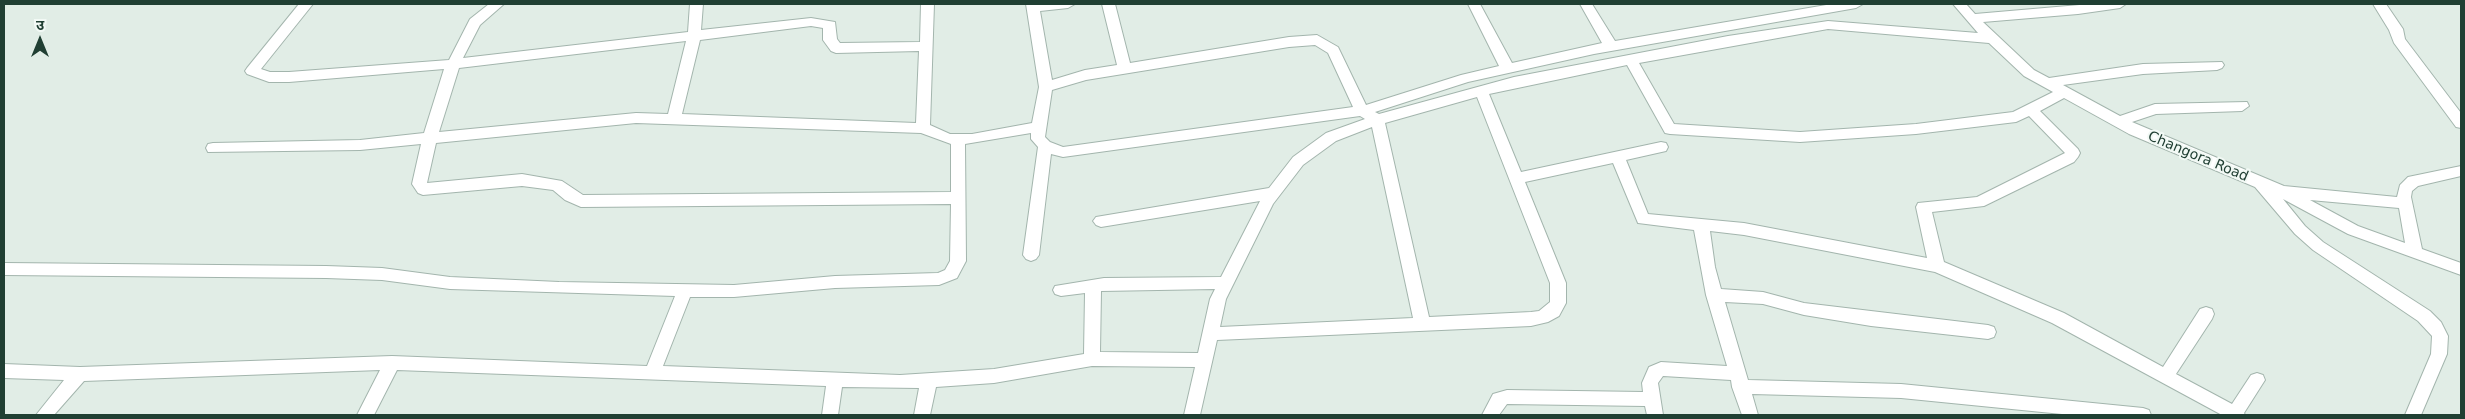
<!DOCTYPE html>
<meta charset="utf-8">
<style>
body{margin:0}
#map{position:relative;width:2465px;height:419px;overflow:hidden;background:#e1ede6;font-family:"DejaVu Sans","Noto Sans Devanagari",sans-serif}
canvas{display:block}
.frame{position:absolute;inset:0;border:5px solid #203f33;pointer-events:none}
.north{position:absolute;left:15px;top:15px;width:50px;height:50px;-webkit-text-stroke:4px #f2f9f5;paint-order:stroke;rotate:0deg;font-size:14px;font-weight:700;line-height:20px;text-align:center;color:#203f33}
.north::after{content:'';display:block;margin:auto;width:18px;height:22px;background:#203f33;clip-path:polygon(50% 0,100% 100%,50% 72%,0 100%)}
</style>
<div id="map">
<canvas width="2465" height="419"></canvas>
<div class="frame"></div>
<div class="north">उ</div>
</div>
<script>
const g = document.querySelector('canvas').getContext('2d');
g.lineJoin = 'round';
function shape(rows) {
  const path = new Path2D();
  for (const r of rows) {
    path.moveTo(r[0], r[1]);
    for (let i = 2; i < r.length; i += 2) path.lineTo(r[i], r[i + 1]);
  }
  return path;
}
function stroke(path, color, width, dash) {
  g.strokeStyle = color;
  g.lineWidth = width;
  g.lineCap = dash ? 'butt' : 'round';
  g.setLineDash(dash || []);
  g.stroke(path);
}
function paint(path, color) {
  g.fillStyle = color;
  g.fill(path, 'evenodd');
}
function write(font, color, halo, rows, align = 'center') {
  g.font = font + ' "DejaVu Sans",sans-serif';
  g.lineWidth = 4;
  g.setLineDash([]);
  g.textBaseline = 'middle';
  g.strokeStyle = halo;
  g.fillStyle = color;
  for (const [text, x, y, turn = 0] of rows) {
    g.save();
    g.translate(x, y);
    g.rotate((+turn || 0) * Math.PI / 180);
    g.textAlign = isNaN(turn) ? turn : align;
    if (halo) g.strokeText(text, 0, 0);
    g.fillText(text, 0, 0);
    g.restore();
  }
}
const minor = shape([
 [299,4,313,4,261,69,270,72,289,72,449,60,470,19,489,4,504,4,480,25,463,58,688,32,690,4,703,4,701,30,811,18,835,22,837,39,840,43,920,42,921,4,934,4,930,125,950,134,972,134,1032,123,1039,87,1026,4,1075,4,1068,8,1040,11,1052,80,1085,70,1117,65,1102,4,1115,4,1130,63,1289,37,1317,35,1338,47,1366,105,1461,75,1499,66,1468,4,1480,4,1512,63,1602,43,1580,4,1592,4,1615,41,1832,4,1863,4,1856,8,1594,54,1468,82,1375,112,1379,114,1514,77,1728,36,1828,21,1978,33,1953,4,1966,4,1975,14,2091,4,2126,4,2120,8,2078,14,1983,22,2034,70,2049,78,2143,64,2222,62,2224,65,2222,68,2217,70,2143,74,2063,85,2120,116,2155,104,2247,102,2249,106,2242,111,2156,114,2132,122,2284,186,2397,197,2400,185,2408,177,2461,166,2461,176,2418,186,2412,191,2411,197,2422,249,2461,263,2461,275,2348,234,2283,199,2305,226,2323,242,2430,311,2441,322,2448,336,2447,354,2421,415,2405,415,2431,354,2432,336,2418,321,2313,250,2295,234,2255,187,2129,134,2064,98,2040,111,2078,149,2080,153,2078,157,2074,162,1984,206,1932,212,1944,262,2064,313,2163,367,2200,309,2206,307,2212,309,2214,314,2212,319,2176,374,2232,404,2251,375,2257,373,2263,375,2265,380,2244,413,2245,415,2222,415,2052,323,1935,272,1744,235,1710,231,1715,267,1721,289,1763,292,1804,303,1988,325,1994,327,1996,332,1994,337,1988,339,1871,326,1804,315,1763,304,1725,302,1748,380,1901,384,2143,408,2149,410,2151,415,2072,415,1901,398,1752,394,1758,415,1742,415,1732,387,1731,380,1663,376,1658,383,1663,415,1647,415,1645,406,1507,404,1499,415,1482,415,1493,394,1507,390,1643,392,1642,383,1649,367,1661,362,1727,366,1706,295,1694,230,1638,223,1613,163,1525,182,1566,283,1566,303,1559,316,1548,322,1531,326,1217,340,1200,415,1184,415,1195,367,1092,366,994,383,936,387,930,415,914,415,919,388,842,387,838,415,822,415,826,386,397,370,374,415,357,415,380,370,84,381,54,415,36,415,64,380,4,378,4,364,80,367,392,356,647,366,675,296,450,289,382,280,326,278,4,275,4,263,326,266,382,268,450,277,559,282,734,285,835,276,938,273,945,270,950,261,951,204,581,207,565,200,553,190,522,186,423,195,418,193,412,184,421,144,360,150,208,152,206,148,208,144,213,143,360,140,424,133,444,69,289,82,269,82,247,74,245,71,247,68,299,4],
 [811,26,823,28,823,40,831,51,836,53,919,51,916,123,682,114,700,40,811,26],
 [1828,29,1989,43,2024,76,2053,92,2013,112,1916,124,1800,132,1674,124,1639,63,1828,29],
 [686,41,668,114,636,113,439,132,459,68,686,41],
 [1315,45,1328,53,1353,107,1063,147,1050,142,1045,137,1052,90,1086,80,1289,47,1315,45],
 [1627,65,1665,133,1670,134,1800,142,1916,134,2016,122,2029,116,2065,153,1977,197,1918,203,1916,207,1927,258,1744,223,1648,214,1626,160,1666,151,1668,147,1666,143,1661,142,1521,172,1489,94,1627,65],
 [1477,97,1550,283,1550,302,1539,311,1531,312,1429,317,1385,123,1477,97],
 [1360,116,1365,119,1326,133,1293,157,1269,188,1096,217,1093,221,1096,225,1101,227,1260,201,1221,277,1104,278,1055,286,1053,290,1055,294,1061,296,1085,293,1084,354,994,369,900,375,663,366,690,297,734,297,835,288,939,285,957,278,966,261,965,144,1031,133,1031,139,1038,147,1023,255,1026,259,1031,261,1036,259,1039,255,1051,154,1063,157,1360,116],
 [636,123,921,133,951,144,951,192,583,195,562,181,522,174,427,183,436,143,636,123],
 [1372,127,1413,318,1220,327,1226,299,1273,204,1303,165,1336,141,1372,127],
 [2310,200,2399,208,2405,243,2358,226,2310,200],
 [1215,289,1210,299,1198,353,1100,352,1101,291,1215,289],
 [2373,4,2386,4,2403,29,2405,39,2461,113,2461,128,2456,127,2394,43,2389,30,2373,4]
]);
const streetNames = [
 ["Changora Road",2198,157,23]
];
stroke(minor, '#a3b5ad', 2);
paint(minor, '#fff');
write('14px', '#203f33', '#f2f9f5', streetNames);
</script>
